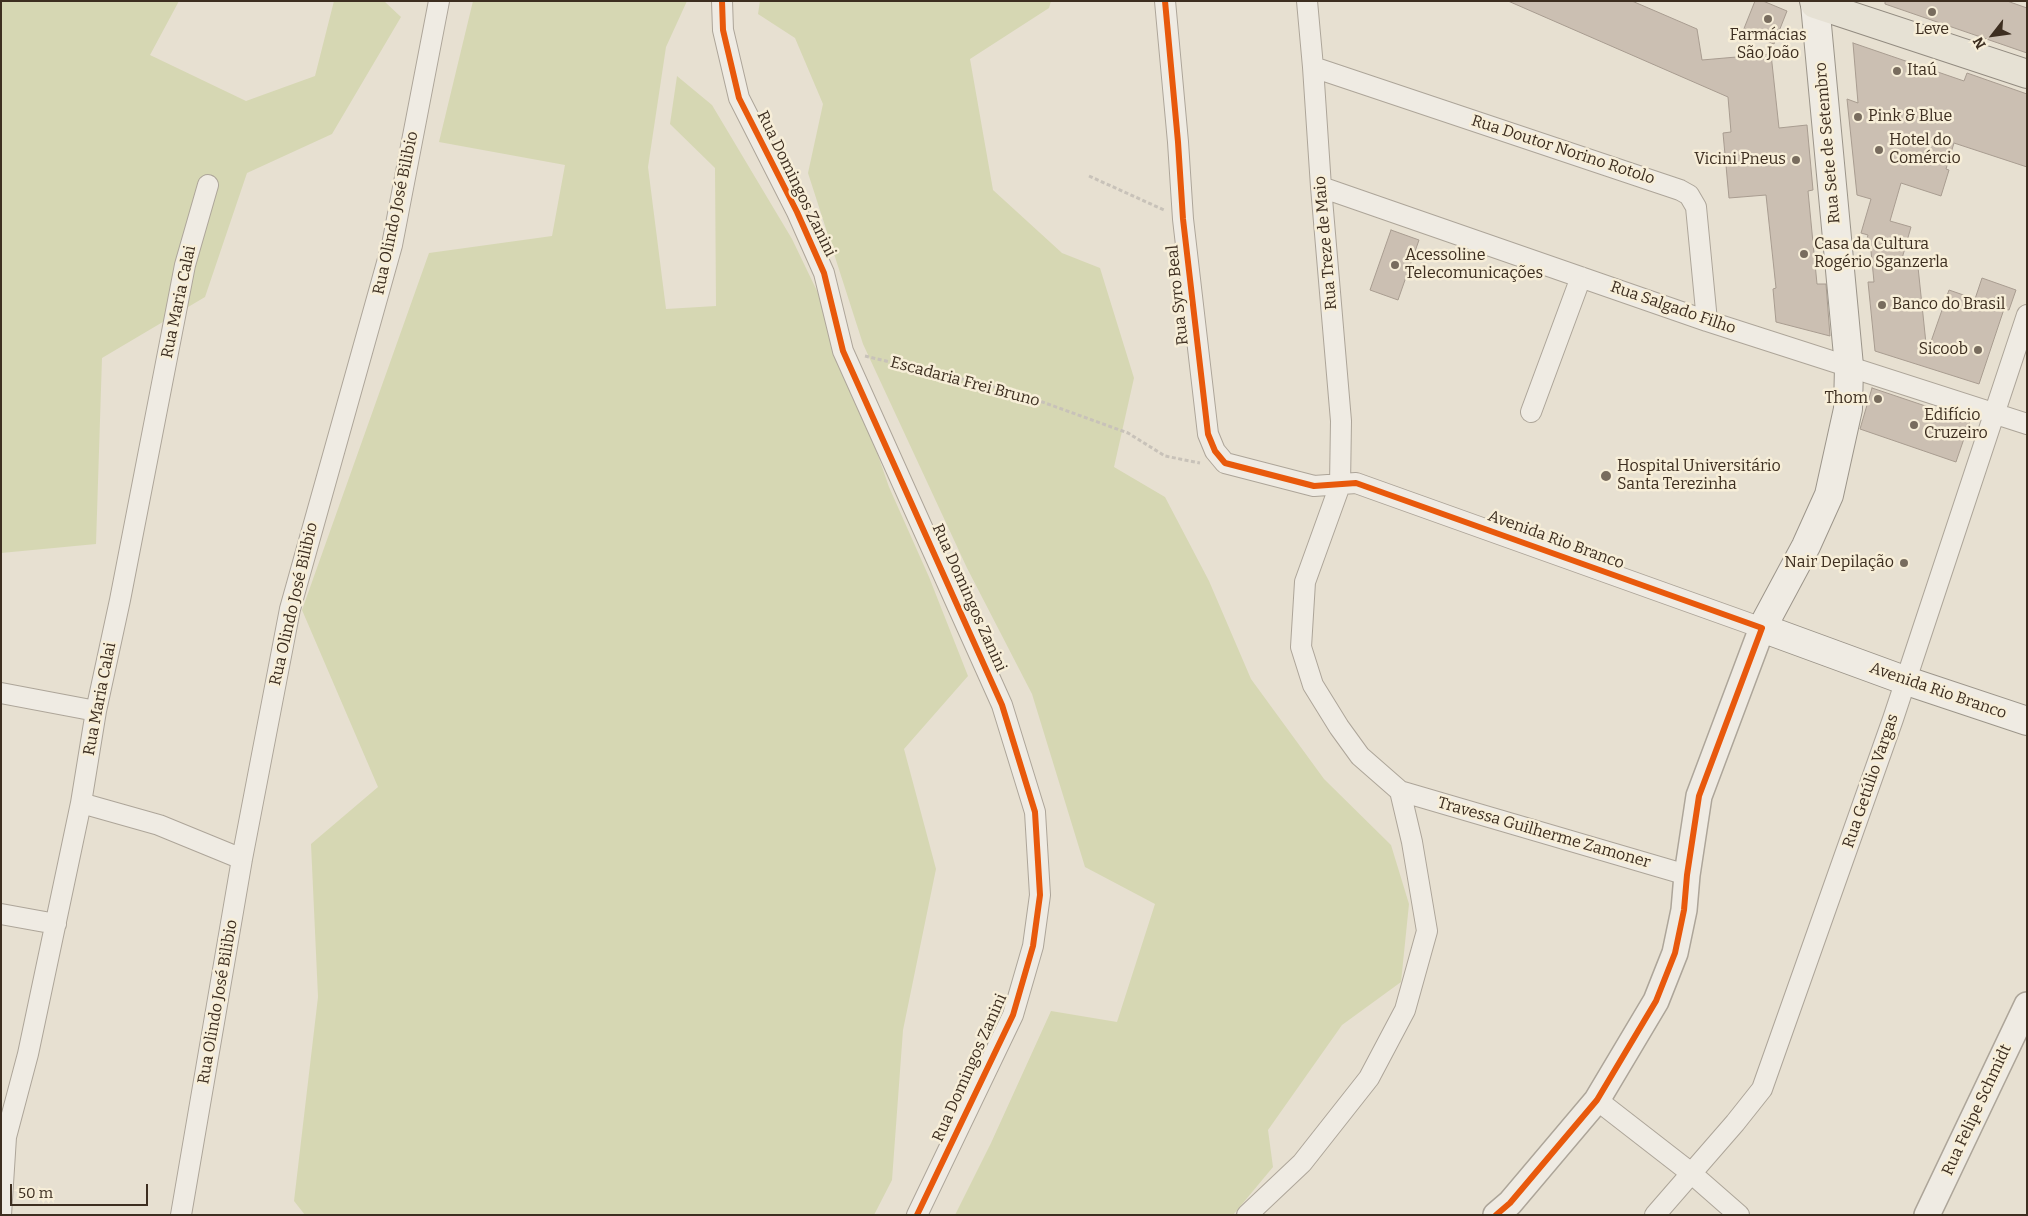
<!DOCTYPE html>
<meta charset="utf-8">
<style>
body{margin:0}
#map{position:relative;width:2028px;height:1216px;overflow:hidden;background:#e7e0d1;font-family:Bitter,serif}
canvas{display:block}
.frame{position:absolute;inset:0;border:2px solid #3d2e20;pointer-events:none}
.north{position:absolute;left:1968px;top:10px;width:50px;height:50px;-webkit-text-stroke:4px #f7eed8;paint-order:stroke;rotate:240deg;font-size:14px;font-weight:700;line-height:20px;text-align:center;color:#3d2e20}
.north::after{content:'';display:block;margin:auto;width:18px;height:22px;background:#3d2e20;clip-path:polygon(50% 0,100% 100%,50% 72%,0 100%)}
.scale{position:absolute;left:10px;top:1184px;width:138px;height:22px;box-sizing:border-box;border:2px solid #3d2e20;border-top:0;padding-left:6px;font-size:15px;line-height:18px;white-space:nowrap;color:#3d2e20;-webkit-text-stroke:4px #f7eed8;paint-order:stroke}
</style>
<div id="map">
<canvas width="2028" height="1216"></canvas>
<div class="frame"></div>
<div class="north">N</div>
<div class="scale">50 m</div>
</div>
<script>
const g = document.querySelector('canvas').getContext('2d');
g.lineJoin = 'round';
function paint(path, color) {
  g.fillStyle = color;
  g.fill(path, 'evenodd');
}
function shape(rows) {
  const path = new Path2D();
  for (const r of rows) {
    path.moveTo(r[0], r[1]);
    for (let i = 2; i < r.length; i += 2) path.lineTo(r[i], r[i + 1]);
  }
  return path;
}
function stroke(path, color, width, dash) {
  g.strokeStyle = color;
  g.lineWidth = width;
  g.lineCap = dash ? 'butt' : 'round';
  g.setLineDash(dash || []);
  g.stroke(path);
}
function write(font, color, halo, rows, align = 'center') {
  g.font = font + ' Bitter,serif';
  g.lineWidth = 5;
  g.setLineDash([]);
  g.textBaseline = 'middle';
  g.strokeStyle = halo;
  g.fillStyle = color;
  for (const [text, x, y, turn = 0] of rows) {
    g.save();
    g.translate(x, y);
    g.rotate((+turn || 0) * Math.PI / 180);
    g.textAlign = isNaN(turn) ? turn : align;
    if (halo) g.strokeText(text, 0, 0);
    g.fillText(text, 0, 0);
    g.restore();
  }
}
const green = shape([
 [1,1,179,1,150,55,246,101,315,76,334,1,384,1,401,17,332,134,247,173,205,297,102,358,96,544,1,553],
 [473,1,687,1,666,47,648,167,666,309,716,306,715,168,670,124,677,76,712,105,792,239,831,320,889,487,929,577,968,676,904,749,936,869,903,1030,892,1180,874,1215,305,1215,294,1201,318,997,311,844,378,787,302,610,429,253,552,236,565,165,439,142],
 [760,1,1051,1,1049,8,970,59,993,190,1062,253,1100,268,1134,378,1114,467,1165,497,1209,581,1251,679,1324,779,1391,845,1409,904,1401,982,1342,1025,1268,1130,1273,1167,1233,1215,955,1215,991,1143,1051,1011,1117,1022,1155,904,1085,867,1032,694,967,568,863,344,808,173,823,104,795,38,758,14]
]);
const building = shape([
 [1508,1,1632,1,1697,29,1702,60,1771,54,1779,128,1807,125,1813,190,1808,191,1817,284,1826,284,1830,336,1776,322,1773,289,1776,288,1766,195,1729,198,1723,133,1731,132,1728,97,1508,1],
 [1755,1,1763,1,1787,11,1774,44,1743,31,1755,1],
 [1885,1,2007,1,2027,8,2027,53,1885,4,1885,1],
 [1853,43,1964,81,1967,73,2027,94,2027,167,1954,143,1946,169,1949,170,1941,196,1901,183,1890,221,1911,227,1899,269,1918,267,1927,353,1949,290,1975,299,1982,278,2016,290,2009,310,2004,309,1979,384,1875,351,1868,282,1874,282,1871,251,1864,249,1868,235,1861,233,1871,199,1857,195,1847,99,1858,103,1853,43],
 [1391,230,1419,240,1398,300,1370,290,1391,230],
 [1872,388,1970,421,1956,462,1860,429,1872,388]
]);
const path = shape([
 [1089,176,1164,210],
 [865,356,1012,391,1128,433,1165,456,1200,463]
]);
const minor = shape([
 [722,1,723,30,739,98,797,212,824,273,843,351,1002,705,1035,812,1040,895,1033,946,1013,1015,917,1215],
 [1165,1,1178,142,1183,219,1208,434,1215,451,1225,463,1314,486,1356,483,1762,628],
 [1313,67,1680,190,1689,195,1696,207,1707,321],
 [1321,187,1707,321,2027,424],
 [1531,412,1581,277],
 [1,693,96,711],
 [1400,791,1687,875],
 [81,803,159,825,242,859],
 [1,914,56,924],
 [1597,1100,1691,1173,1739,1215],
 [1,1215,6,1137,28,1054,81,803,96,711,120,600,185,265,208,185],
 [181,1215,242,859,290,609,392,245,439,1],
 [1247,1215,1302,1163,1369,1078,1405,1010,1427,931,1412,842,1400,791,1360,756,1339,727,1313,685,1301,647,1305,582,1340,485,1341,421,1321,187,1313,67,1307,1],
 [1655,1215,1735,1123,1762,1089,1893,719,2027,315]
]);
const tertiary = shape([
 [1496,1215,1510,1203,1597,1100,1656,1001,1675,953,1684,910,1687,875,1699,796,1762,628],
 [1927,1215,2027,1005]
]);
const secondary = shape([
 [1815,4,1849,366,1848,409,1829,495,1806,546,1762,628,1904,680,2027,721]
]);
const primary = shape([
 [1814,1,1815,4,2027,74]
]);
const cycleway = shape([
 [722,1,723,30,739,98,797,212,824,273,843,351,1002,705,1035,812,1040,895,1033,946,1013,1015,917,1215],
 [1165,1,1178,142,1183,219,1208,434,1215,451,1225,463,1314,486,1356,483,1762,628,1699,796,1687,875,1684,910,1675,953,1656,1001,1597,1100,1510,1203,1496,1215]
]);
const markers = [
 [1932,12,5,"#786c5e"],
 [1768,19,5,"#786c5e"],
 [1897,71,5,"#786c5e"],
 [1858,117,5,"#786c5e"],
 [1879,150,5,"#786c5e"],
 [1796,160,5,"#786c5e"],
 [1804,254,5,"#786c5e"],
 [1395,265,5,"#786c5e"],
 [1882,305,5,"#786c5e"],
 [1978,350,5,"#786c5e"],
 [1878,399,5,"#786c5e"],
 [1914,425,5,"#786c5e"],
 [1606,476,6,"#786c5e"],
 [1904,563,5,"#786c5e"]
];
const poiNames = [
 ["Leve",1932,30,"center"],
 ["Farmácias",1768,36,"center"],
 ["São João",1768,54,"center"],
 ["Itaú",1907,71],
 ["Pink & Blue",1868,117],
 ["Hotel do",1889,141],
 ["Comércio",1889,159],
 ["Vicini Pneus",1786,160,"right"],
 ["Casa da Cultura",1814,245],
 ["Rogério Sganzerla",1814,263],
 ["Acessoline",1405,256],
 ["Telecomunicações",1405,274],
 ["Banco do Brasil",1892,305],
 ["Sicoob",1968,350,"right"],
 ["Thom",1868,399,"right"],
 ["Edifício",1924,416],
 ["Cruzeiro",1924,434],
 ["Hospital Universitário",1617,467],
 ["Santa Terezinha",1617,485],
 ["Nair Depilação",1894,563,"right"]
];
const streetNames = [
 ["Rua Sete de Setembro",1828,143,-95],
 ["Rua Doutor Norino Rotolo",1563,150,18],
 ["Rua Domingos Zanini",796,184,64],
 ["Rua Olindo José Bilibio",396,213,-78],
 ["Rua Treze de Maio",1326,243,-95],
 ["Rua Syro Beal",1178,295,-96],
 ["Rua Maria Calai",179,302,-78],
 ["Rua Salgado Filho",1673,308,19],
 ["Escadaria Frei Bruno",965,382,15],
 ["Avenida Rio Branco",1556,540,20],
 ["Rua Domingos Zanini",969,598,66],
 ["Rua Olindo José Bilibio",294,604,-77],
 ["Avenida Rio Branco",1938,691,19],
 ["Rua Maria Calai",100,699,-79],
 ["Rua Getúlio Vargas",1871,781,-71],
 ["Travessa Guilherme Zamoner",1544,833,16],
 ["Rua Olindo José Bilibio",218,1002,-80],
 ["Rua Domingos Zanini",970,1068,-66],
 ["Rua Felipe Schmidt",1977,1110,-65]
];
paint(green, '#d6d7b3');
paint(building, '#cbbfb2');
stroke(building, '#a89c90', 1);
stroke(minor, '#ada599', 22);
stroke(tertiary, '#ada599', 28);
stroke(secondary, '#9c958a', 30);
stroke(primary, '#928b80', 30);
stroke(path, '#c8c2b9', 3, [4, 2.5]);
stroke(minor, '#efebe3', 20);
stroke(tertiary, '#efebe3', 25);
stroke(secondary, '#efebe3', 28);
stroke(primary, '#e6e1d4', 28);
stroke(cycleway, '#e8590c', 6);
for (const [x, y, r, color] of markers) {
  const dot = new Path2D();
  dot.arc(x, y, r, 0, 2 * Math.PI);
  g.fillStyle = color;
  g.fill(dot);
  stroke(dot, '#f7eed8', 2);
}
write('16px', '#3d2e20', '#f7eed8', poiNames, 'left');
write('16px', '#3d2e20', '#f7eed8', streetNames);
</script>
